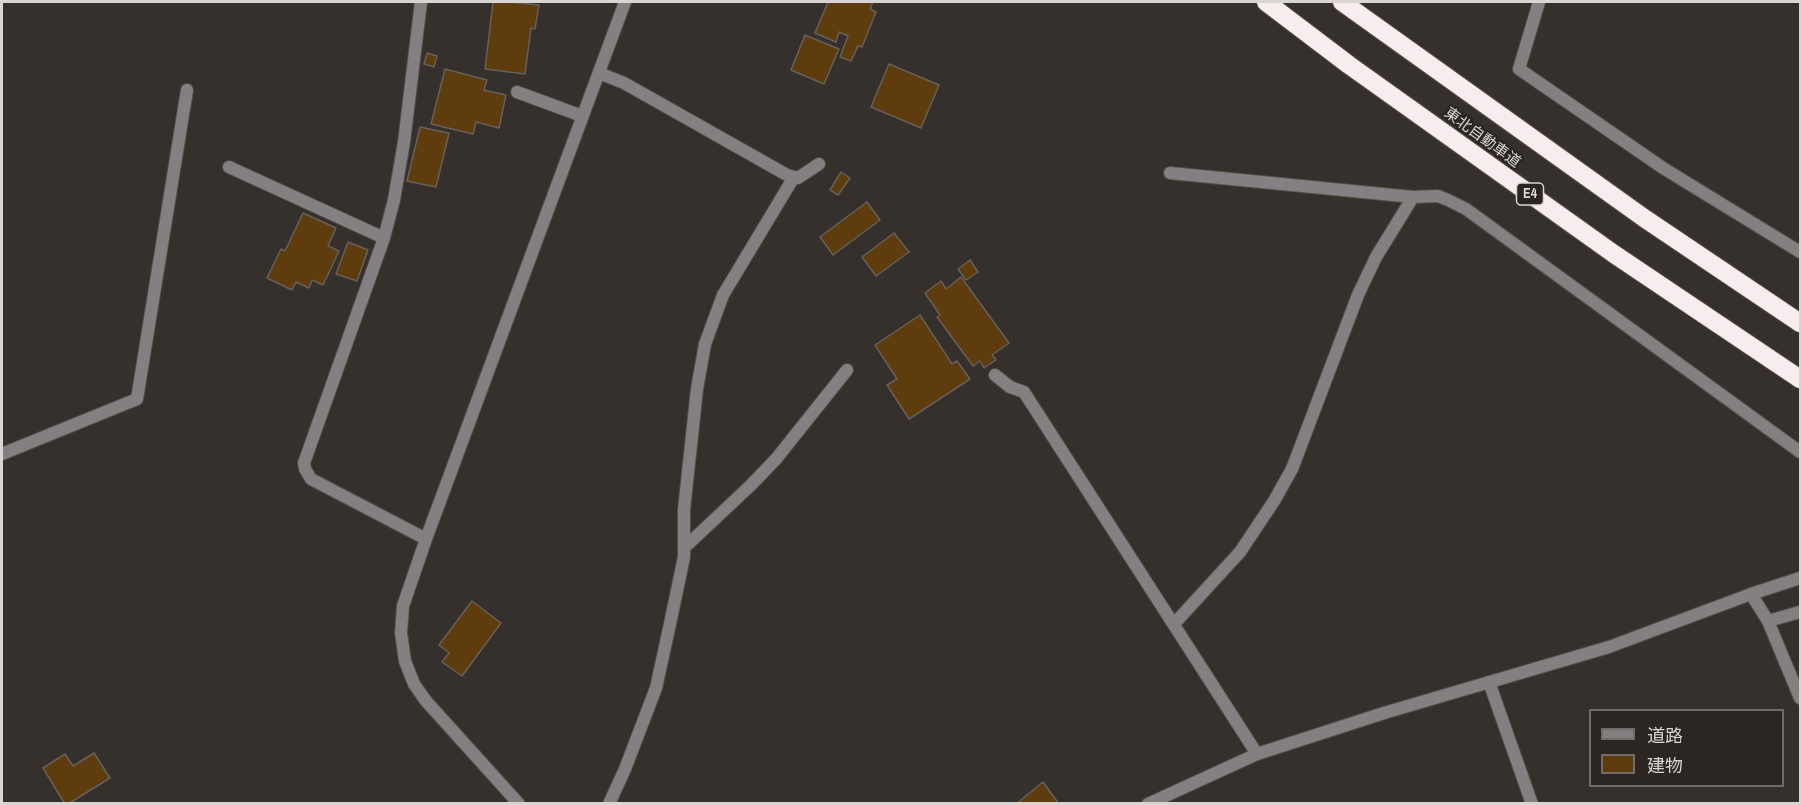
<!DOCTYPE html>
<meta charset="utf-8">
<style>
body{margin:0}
#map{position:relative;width:1802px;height:805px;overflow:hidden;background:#36302c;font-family:"Archivo Narrow","Noto Sans JP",sans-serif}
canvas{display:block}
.frame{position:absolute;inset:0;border:3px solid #d9d5d2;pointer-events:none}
.legend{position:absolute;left:1589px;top:709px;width:195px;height:78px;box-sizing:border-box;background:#2c2622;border:2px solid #716c68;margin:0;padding:8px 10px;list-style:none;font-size:18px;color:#d9d5d2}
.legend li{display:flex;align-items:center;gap:12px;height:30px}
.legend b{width:30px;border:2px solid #716c68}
</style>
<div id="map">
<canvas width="1802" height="805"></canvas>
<div class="frame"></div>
<ul class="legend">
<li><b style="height:8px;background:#847f80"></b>道路</li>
<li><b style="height:16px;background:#5e3c0e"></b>建物</li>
</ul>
</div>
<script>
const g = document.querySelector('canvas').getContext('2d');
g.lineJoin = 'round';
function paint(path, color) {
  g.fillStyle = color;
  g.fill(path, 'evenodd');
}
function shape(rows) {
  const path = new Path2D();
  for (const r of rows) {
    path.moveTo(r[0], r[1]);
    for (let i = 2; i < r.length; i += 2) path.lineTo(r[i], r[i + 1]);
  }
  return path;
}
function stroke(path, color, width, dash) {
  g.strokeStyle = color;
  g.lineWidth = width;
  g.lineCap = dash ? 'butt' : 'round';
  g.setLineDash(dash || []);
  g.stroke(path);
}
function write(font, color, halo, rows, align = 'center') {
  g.font = font + ' "Archivo Narrow","Noto Sans JP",sans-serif';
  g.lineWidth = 5;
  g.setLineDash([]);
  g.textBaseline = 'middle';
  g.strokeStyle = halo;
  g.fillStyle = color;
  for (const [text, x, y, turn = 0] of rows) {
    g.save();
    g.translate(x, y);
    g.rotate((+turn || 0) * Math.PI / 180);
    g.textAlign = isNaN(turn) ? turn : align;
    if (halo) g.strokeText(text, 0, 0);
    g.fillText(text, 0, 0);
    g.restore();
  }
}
const building = shape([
 [493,2,509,2,539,5,535,29,531,28,525,74,485,69,493,2],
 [828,2,873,2,870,9,876,12,862,47,858,46,851,61,840,57,848,36,839,32,836,42,815,33,828,2],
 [805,35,839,49,824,84,791,70,805,35],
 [427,53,437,56,434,67,424,64,427,53],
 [889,64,939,85,921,128,871,107,889,64],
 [445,69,487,80,484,90,506,95,499,128,476,122,473,134,431,124,445,69],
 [420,127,449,133,436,187,407,181,420,127],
 [841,172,850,178,838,195,830,190,841,172],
 [867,202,880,220,833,255,820,237,867,202],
 [303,213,336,228,328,246,339,251,323,285,312,280,309,288,296,282,292,290,267,278,281,249,285,251,303,213],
 [894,233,909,252,876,276,862,257,894,233],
 [348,242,368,250,357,281,336,274,348,242],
 [970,260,978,272,966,280,958,269,970,260],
 [961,277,1009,343,992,355,996,360,984,368,980,361,973,366,937,317,940,315,925,293,941,281,946,289,961,277],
 [920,315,952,364,957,361,970,379,909,419,887,385,897,379,875,345,920,315],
 [472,601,501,623,462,676,442,662,449,653,439,645,472,601],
 [94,753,110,778,68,804,65,804,43,768,65,754,73,766,94,753],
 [1043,782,1059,804,1016,804,1043,782]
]);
const service = shape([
 [517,92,582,116]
]);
const minor = shape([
 [421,2,404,142,394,200,384,238,304,463,305,469,311,479,426,539],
 [1539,2,1519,69,1663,168,1800,252],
 [599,73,624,83,787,175,798,178,819,164],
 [229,167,384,238],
 [1170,173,1413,197,1438,196,1448,200,1466,209,1800,452],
 [995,375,1010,387,1024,392,1257,754],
 [2,454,137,399,187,90],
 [684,548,751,485,776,459,847,370],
 [1751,594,1768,621,1800,698],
 [1768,621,1800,612],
 [1174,624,1240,552,1274,501,1292,469,1358,295,1376,257,1413,197],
 [1489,682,1532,804],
 [519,804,426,701,414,684,405,661,401,633,403,606,426,539,625,2],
 [609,804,625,769,656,688,670,624,684,557,684,510,697,389,705,344,723,295,794,177]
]);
const tertiary = shape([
 [1148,804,1257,754,1384,713,1609,647,1751,594,1800,578]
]);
const motorway = shape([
 [1266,2,1349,65,1614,254,1800,379],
 [1342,2,1644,218,1800,323]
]);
const shields = [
 [1530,194,27]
];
const shieldNames = [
 ["E4",1530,194]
];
const streetNames = [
 ["東北自動車道",1482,138,36]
];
paint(building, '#5e3c0e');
stroke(building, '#66605a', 1.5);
stroke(service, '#534e4a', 14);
stroke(minor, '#534e4a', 14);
stroke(tertiary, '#534e4a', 14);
stroke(motorway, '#534e4a', 20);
stroke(service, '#847f80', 12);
stroke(minor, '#847f80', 12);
stroke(tertiary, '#847f80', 12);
stroke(motorway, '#f8edee', 18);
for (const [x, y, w] of shields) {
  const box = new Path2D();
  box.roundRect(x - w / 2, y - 11, w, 22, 4.5);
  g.fillStyle = '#2c2622';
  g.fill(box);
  stroke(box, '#d9d5d2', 1.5);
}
write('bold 14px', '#d9d5d2', null, shieldNames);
write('15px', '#d9d5d2', '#2c2622', streetNames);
</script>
